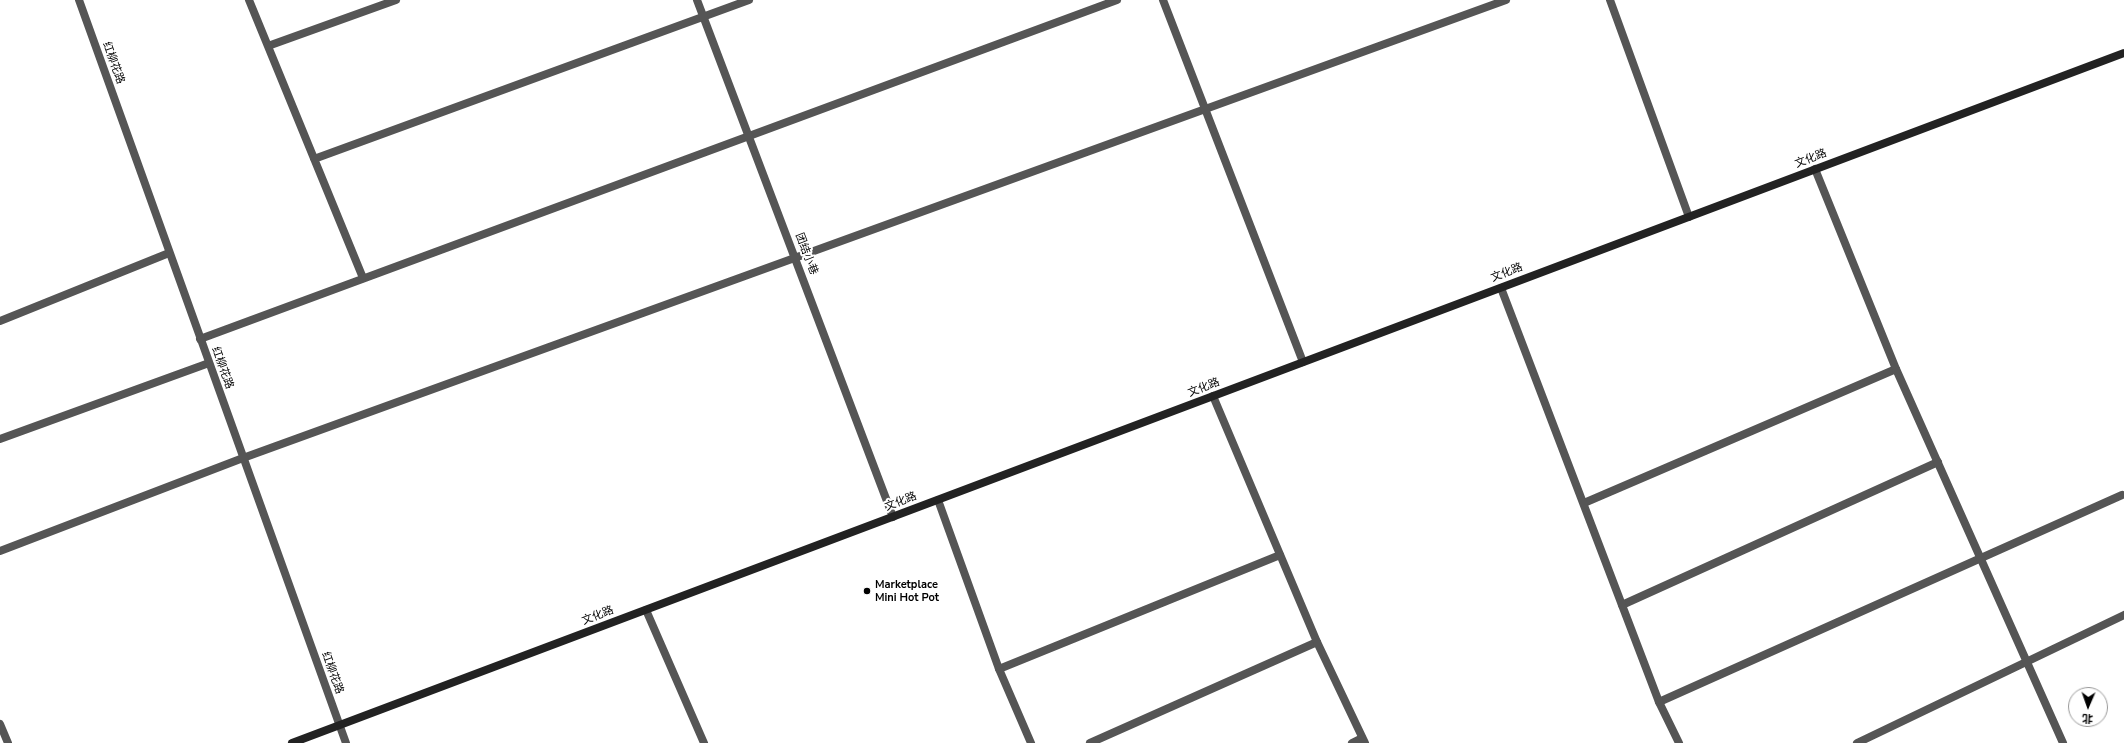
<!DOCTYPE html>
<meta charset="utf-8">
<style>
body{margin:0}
#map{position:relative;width:2124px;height:743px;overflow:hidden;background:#fff;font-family:"Nunito Sans","Noto Sans SC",sans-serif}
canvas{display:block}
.north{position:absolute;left:2068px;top:687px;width:40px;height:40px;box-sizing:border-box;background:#fff;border:1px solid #999;border-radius:50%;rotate:182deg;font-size:11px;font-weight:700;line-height:16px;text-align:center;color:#000}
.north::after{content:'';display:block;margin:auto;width:14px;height:18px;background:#000;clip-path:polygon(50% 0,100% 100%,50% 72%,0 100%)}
</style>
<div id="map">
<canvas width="2124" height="743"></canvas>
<div class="north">北</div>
</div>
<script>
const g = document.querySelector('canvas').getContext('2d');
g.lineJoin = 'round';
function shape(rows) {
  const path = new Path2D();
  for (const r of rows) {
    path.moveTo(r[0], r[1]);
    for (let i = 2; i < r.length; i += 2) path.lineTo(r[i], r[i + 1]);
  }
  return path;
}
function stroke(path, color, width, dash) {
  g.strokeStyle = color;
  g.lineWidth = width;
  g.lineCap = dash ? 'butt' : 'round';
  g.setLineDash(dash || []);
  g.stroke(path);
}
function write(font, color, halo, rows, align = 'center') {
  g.font = font + ' "Nunito Sans","Noto Sans SC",sans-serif';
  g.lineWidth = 4;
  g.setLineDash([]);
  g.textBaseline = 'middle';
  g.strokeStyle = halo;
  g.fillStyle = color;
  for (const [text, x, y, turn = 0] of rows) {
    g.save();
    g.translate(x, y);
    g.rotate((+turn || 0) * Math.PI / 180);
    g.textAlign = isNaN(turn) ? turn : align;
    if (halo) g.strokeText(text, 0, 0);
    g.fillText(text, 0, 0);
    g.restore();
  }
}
const lane = shape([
 [249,0,363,278],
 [268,46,396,0],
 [314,159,749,0],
 [0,321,169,253],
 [200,339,1117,0],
 [0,439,209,363],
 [1584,503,1896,369],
 [0,551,243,458,1506,0],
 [1622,605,1938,462],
 [999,669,1280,555],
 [1659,702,2122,495],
 [1090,743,1317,642],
 [1352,743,1362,738],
 [1857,743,2124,615]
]);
const street = shape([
 [79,0,346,743],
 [697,0,893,517],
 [1163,0,1303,362],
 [1610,0,1689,217],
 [1815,169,1896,369,2063,743],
 [1501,288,1659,702,1679,743],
 [1213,396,1317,642,1365,743],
 [938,500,999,669,1031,743],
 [646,610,704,743],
 [0,724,8,743]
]);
const secondary = shape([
 [292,743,2124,53]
]);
const markers = [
 [867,591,4,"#000"]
];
const streetNames = [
 ["红柳花路",113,63,70],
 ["文化路",1811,159,-21],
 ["团结小巷",806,254,69],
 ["文化路",1507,273,-21],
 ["红柳花路",222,368,70],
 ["文化路",1204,388,-21],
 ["文化路",901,502,-21],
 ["文化路",598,616,-21],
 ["红柳花路",332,673,70]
];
const poiNames = [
 ["Marketplace",875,585],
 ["Mini Hot Pot",875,598]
];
stroke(lane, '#555', 8);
stroke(street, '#555', 8);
stroke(secondary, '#222', 8);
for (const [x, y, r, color] of markers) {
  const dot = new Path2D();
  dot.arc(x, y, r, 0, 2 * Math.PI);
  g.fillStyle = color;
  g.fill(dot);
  stroke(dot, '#fff', 1.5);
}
write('11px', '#000', '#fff', streetNames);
write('bold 11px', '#000', '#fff', poiNames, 'left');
</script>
